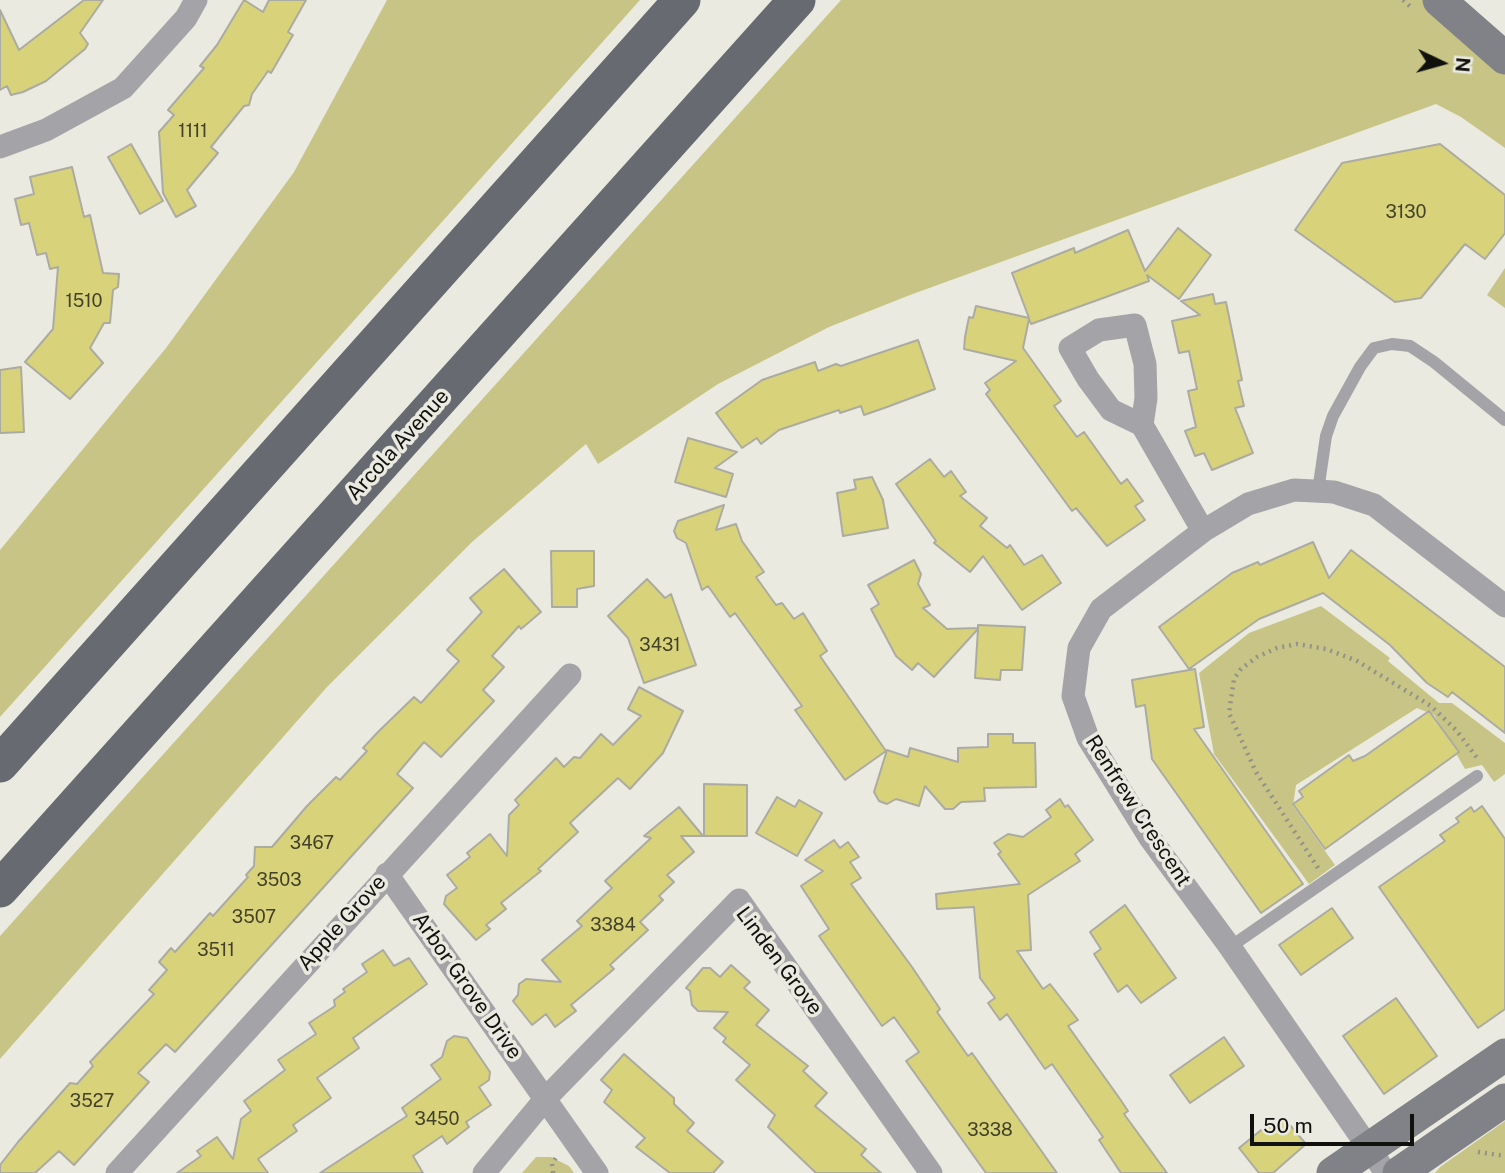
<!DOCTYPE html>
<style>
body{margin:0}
#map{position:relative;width:1505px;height:1173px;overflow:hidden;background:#eaeae0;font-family:"Public Sans",sans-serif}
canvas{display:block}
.north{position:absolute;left:1407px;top:28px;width:70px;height:70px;-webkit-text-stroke:5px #eaeae0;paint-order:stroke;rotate:95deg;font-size:19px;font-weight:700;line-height:28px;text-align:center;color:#10100c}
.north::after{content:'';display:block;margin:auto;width:24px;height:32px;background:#10100c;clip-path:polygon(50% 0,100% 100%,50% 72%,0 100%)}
.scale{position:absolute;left:1250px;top:1114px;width:164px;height:32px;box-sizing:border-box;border:4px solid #10100c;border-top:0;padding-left:9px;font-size:21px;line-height:24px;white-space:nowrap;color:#10100c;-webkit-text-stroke:5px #eaeae0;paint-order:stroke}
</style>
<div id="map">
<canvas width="1505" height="1173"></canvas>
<div class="north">N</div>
<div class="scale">50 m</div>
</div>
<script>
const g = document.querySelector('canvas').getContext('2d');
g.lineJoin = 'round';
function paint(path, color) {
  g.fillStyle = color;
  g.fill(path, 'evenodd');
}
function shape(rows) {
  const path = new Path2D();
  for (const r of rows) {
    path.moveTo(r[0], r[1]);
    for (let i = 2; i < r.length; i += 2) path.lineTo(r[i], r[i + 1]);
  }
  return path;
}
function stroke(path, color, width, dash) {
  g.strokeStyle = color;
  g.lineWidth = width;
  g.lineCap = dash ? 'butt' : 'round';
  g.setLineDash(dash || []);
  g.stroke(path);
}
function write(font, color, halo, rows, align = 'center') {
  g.font = font + ' "Public Sans",sans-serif';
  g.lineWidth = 7;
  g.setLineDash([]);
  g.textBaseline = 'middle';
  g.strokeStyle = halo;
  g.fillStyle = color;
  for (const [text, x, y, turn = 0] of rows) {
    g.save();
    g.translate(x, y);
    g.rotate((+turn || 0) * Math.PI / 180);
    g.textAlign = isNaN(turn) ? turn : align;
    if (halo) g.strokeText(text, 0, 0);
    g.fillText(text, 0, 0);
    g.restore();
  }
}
const green = shape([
 [387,0,640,0,0,717,0,550,166,348,294,172],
 [841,0,1427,0,1505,71,1505,148,1461,117,1436,104,910,295,829,327,718,384,598,464,586,444,472,542,327,687,0,1059,0,936],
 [1505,268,1505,308,1487,295],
 [1321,606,1390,658,1388,661,1439,703,1452,703,1505,743,1505,774,1494,782,1482,765,1465,769,1434,715,1417,708,1296,785,1293,806,1335,865,1309,884,1214,754,1199,673,1249,633],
 [1505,1121,1505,1173,1435,1173,1440,1167],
 [536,1157,551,1157,569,1166,574,1173,522,1173]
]);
const building = shape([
 [84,0,103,0,80,33,88,44,85,49,46,81,23,92,11,95,7,86,0,90,0,10,19,50,84,0],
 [244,0,263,12,269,0,306,0,288,32,293,35,271,73,268,71,252,94,249,105,244,106,211,147,218,153,187,190,196,206,176,217,163,193,159,132,174,115,168,110,204,68,200,66,217,45,244,0],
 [131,144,163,201,140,214,108,157,131,144],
 [1440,144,1505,195,1505,233,1485,259,1465,244,1421,298,1395,302,1295,230,1342,163,1440,144],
 [72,167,84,217,90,215,103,273,119,274,118,287,113,290,110,323,104,323,90,348,103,363,70,399,25,362,53,329,58,267,50,269,46,253,37,255,29,223,21,225,15,199,34,194,30,177,72,167],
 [1178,228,1211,255,1179,299,1147,275,1149,281,1106,297,1031,324,1029,319,1023,348,1061,401,1054,406,1077,437,1084,432,1121,484,1127,479,1143,501,1135,506,1145,520,1107,546,1076,508,1072,511,986,394,990,390,985,383,1016,361,964,349,965,337,969,317,973,318,976,306,1029,318,1012,273,1074,248,1075,253,1128,230,1145,271,1178,228],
 [1213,294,1215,304,1226,302,1242,380,1238,381,1244,406,1235,408,1253,453,1212,470,1204,453,1195,456,1185,431,1196,427,1188,391,1197,389,1189,351,1179,353,1172,321,1200,315,1181,301,1213,294],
 [918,340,935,389,887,407,864,415,861,406,840,413,839,410,779,430,761,444,757,438,742,448,716,413,762,380,815,362,818,371,836,364,841,366,918,340],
 [21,367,24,432,0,433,0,370,21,367],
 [688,438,737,452,715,468,733,474,726,497,675,482,688,438],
 [930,459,944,477,951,471,966,492,960,496,987,518,980,526,1007,548,1010,545,1024,565,1042,555,1061,583,1022,610,983,556,970,572,934,543,936,541,896,484,930,459],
 [872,477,883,500,888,528,843,536,837,493,856,489,854,480,872,477],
 [724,505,716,530,736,524,742,541,764,572,756,577,776,605,782,603,794,619,803,613,827,651,820,656,886,751,845,780,795,710,802,706,735,613,730,617,708,586,702,590,686,543,677,538,674,531,678,521,724,505],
 [1313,542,1329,578,1351,550,1505,667,1505,733,1452,692,1448,697,1427,683,1390,645,1323,593,1259,619,1189,669,1159,627,1232,573,1258,562,1260,565,1313,542],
 [551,551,594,551,594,586,577,589,577,607,552,607,551,551],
 [914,560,921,574,918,584,930,605,923,608,947,629,978,628,978,625,1025,627,1022,670,1001,670,1000,680,975,678,978,629,934,677,918,663,912,670,896,656,871,609,879,604,868,585,914,560],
 [504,569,541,612,521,629,519,626,492,656,504,667,483,690,494,701,441,757,424,742,397,774,413,788,175,1052,166,1044,138,1073,149,1082,74,1165,59,1151,35,1173,0,1173,0,1165,18,1142,70,1083,77,1084,93,1066,90,1062,154,994,149,990,167,970,159,962,171,948,175,952,210,913,213,916,248,877,246,875,254,866,255,847,272,847,307,806,336,777,340,780,367,751,363,748,378,732,414,697,421,703,459,661,447,650,482,612,470,598,504,569],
 [647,579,665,598,671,594,696,665,644,683,628,638,608,616,647,579],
 [1195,669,1204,727,1194,729,1303,884,1261,913,1152,759,1145,705,1136,707,1132,680,1195,669],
 [639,687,683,711,663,753,630,789,618,778,570,823,578,832,538,869,541,871,501,903,506,909,486,925,490,929,476,940,444,904,446,896,457,888,447,875,470,857,467,853,490,834,507,856,509,815,519,805,515,800,556,758,564,767,574,757,580,758,601,734,613,745,641,716,628,709,639,687],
 [1429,711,1459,752,1325,849,1293,804,1303,797,1299,791,1349,755,1353,761,1365,756,1429,711],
 [988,734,1013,734,1013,743,1035,743,1036,787,984,788,985,801,961,802,953,809,945,809,925,786,919,806,896,799,887,804,879,801,874,792,887,750,908,757,910,748,958,762,958,748,988,747,988,734],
 [704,784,747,785,747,836,704,836,704,784],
 [777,797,795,807,799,800,822,813,797,856,756,833,777,797],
 [1060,799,1065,807,1068,805,1093,840,1075,854,1080,861,1028,895,1031,950,1017,951,1043,989,1050,984,1078,1020,1068,1026,1120,1099,1128,1111,1124,1114,1167,1173,1121,1173,1099,1140,1103,1137,1052,1064,1045,1069,1007,1014,1000,1020,988,1003,995,998,980,978,974,907,937,909,936,894,1020,884,998,854,1001,852,994,843,1008,834,1023,837,1051,817,1046,810,1060,799],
 [1482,806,1505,839,1505,1009,1478,1028,1379,887,1445,841,1440,835,1459,822,1456,818,1471,807,1474,812,1482,806],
 [679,807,703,836,681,836,694,852,667,875,674,882,659,896,663,900,640,922,648,930,610,965,614,969,571,1005,576,1011,555,1027,546,1014,532,1025,513,1001,518,995,519,984,526,979,561,982,542,960,582,926,577,921,612,888,605,881,651,838,644,836,679,807],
 [834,840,840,848,848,842,859,857,850,862,861,878,851,884,912,967,940,1009,937,1012,968,1056,972,1053,1057,1173,986,1173,906,1061,919,1052,894,1017,882,1026,819,936,829,929,801,886,823,871,805,860,834,840],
 [1125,905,1176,978,1141,1003,1127,985,1118,992,1094,954,1101,949,1090,932,1125,905],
 [1332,908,1353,938,1301,975,1279,945,1332,908],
 [383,950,394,966,409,958,427,984,353,1038,359,1048,317,1078,331,1098,293,1125,297,1131,258,1159,268,1173,177,1173,201,1156,197,1151,217,1137,233,1159,241,1119,251,1111,244,1101,285,1070,278,1060,316,1034,309,1023,335,1006,334,1000,345,992,343,989,367,972,362,964,383,950],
 [731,965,750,982,744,988,769,1010,756,1025,808,1066,803,1071,827,1093,815,1106,866,1149,861,1155,881,1173,816,1173,768,1127,775,1115,736,1080,750,1065,723,1042,726,1038,714,1028,728,1012,698,1011,692,1005,690,991,686,988,703,968,710,968,720,977,731,965],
 [1396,998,1437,1056,1384,1094,1343,1036,1396,998],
 [454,1036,467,1038,490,1072,489,1080,479,1087,491,1105,466,1122,469,1127,447,1144,442,1136,413,1156,423,1173,320,1173,407,1116,402,1108,441,1079,431,1065,442,1057,447,1041,454,1036],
 [1224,1037,1244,1066,1190,1103,1170,1075,1224,1037],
 [624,1054,674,1098,674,1104,694,1123,687,1131,723,1162,713,1173,670,1173,636,1147,645,1138,604,1102,612,1090,601,1080,624,1054],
 [1283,1117,1306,1144,1273,1173,1259,1173,1239,1148,1271,1122,1273,1125,1283,1117]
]);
const path = shape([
 [1403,0,1413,9],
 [1318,868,1256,772,1229,713,1234,679,1241,669,1257,657,1277,648,1297,644,1326,649,1357,661,1431,706,1456,730,1478,759],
 [1478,1152,1505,1156],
 [553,1173,552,1164,558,1154]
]);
const lane = shape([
 [1318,491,1326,436,1333,416,1360,367,1374,348,1392,344,1410,346,1434,362,1505,420],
 [1230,947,1477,776]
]);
const street = shape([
 [0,147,46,130,123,88,186,18,196,0],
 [1142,425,1111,410,1088,379,1070,348,1099,330,1135,325,1145,364,1146,398,1142,425,1203,531],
 [387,874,597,1173],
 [117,1173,570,675],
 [484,1173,546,1098,739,900,931,1173],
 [1386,1173,1230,947,1150,838,1088,738,1073,696,1079,648,1101,609,1203,531,1248,504,1294,490,1334,492,1374,505,1505,606]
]);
const secondary = shape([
 [1439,0,1505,58],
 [1333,1173,1505,1055],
 [1399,1173,1505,1100]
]);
const primary = shape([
 [0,764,682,0],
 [0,889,797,0]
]);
const numberNames = [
 ["1111",193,131],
 ["3130",1406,212],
 ["1510",84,301],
 ["3431",660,645],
 ["3467",312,843],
 ["3503",279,880],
 ["3507",254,917],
 ["3384",613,925],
 ["3511",216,950],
 ["3527",92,1101],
 ["3450",437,1119],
 ["3338",990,1130]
];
const streetNames = [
 ["Arcola Avenue",398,445,-48],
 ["Renfrew Crescent",1138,811,57],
 ["Apple Grove",342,923,-48],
 ["Linden Grove",779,961,53],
 ["Arbor Grove Drive",467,986,55]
];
paint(green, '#c7c486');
paint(building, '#d8d37a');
stroke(building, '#acaba2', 2);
stroke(path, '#92928a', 4.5, [2, 5]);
stroke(lane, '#a3a3a8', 12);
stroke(street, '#a3a3a8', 23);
stroke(secondary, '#808288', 33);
stroke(primary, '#686a71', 37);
write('18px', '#424128', null, numberNames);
write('21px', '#10100c', '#eaeae0', streetNames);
</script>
